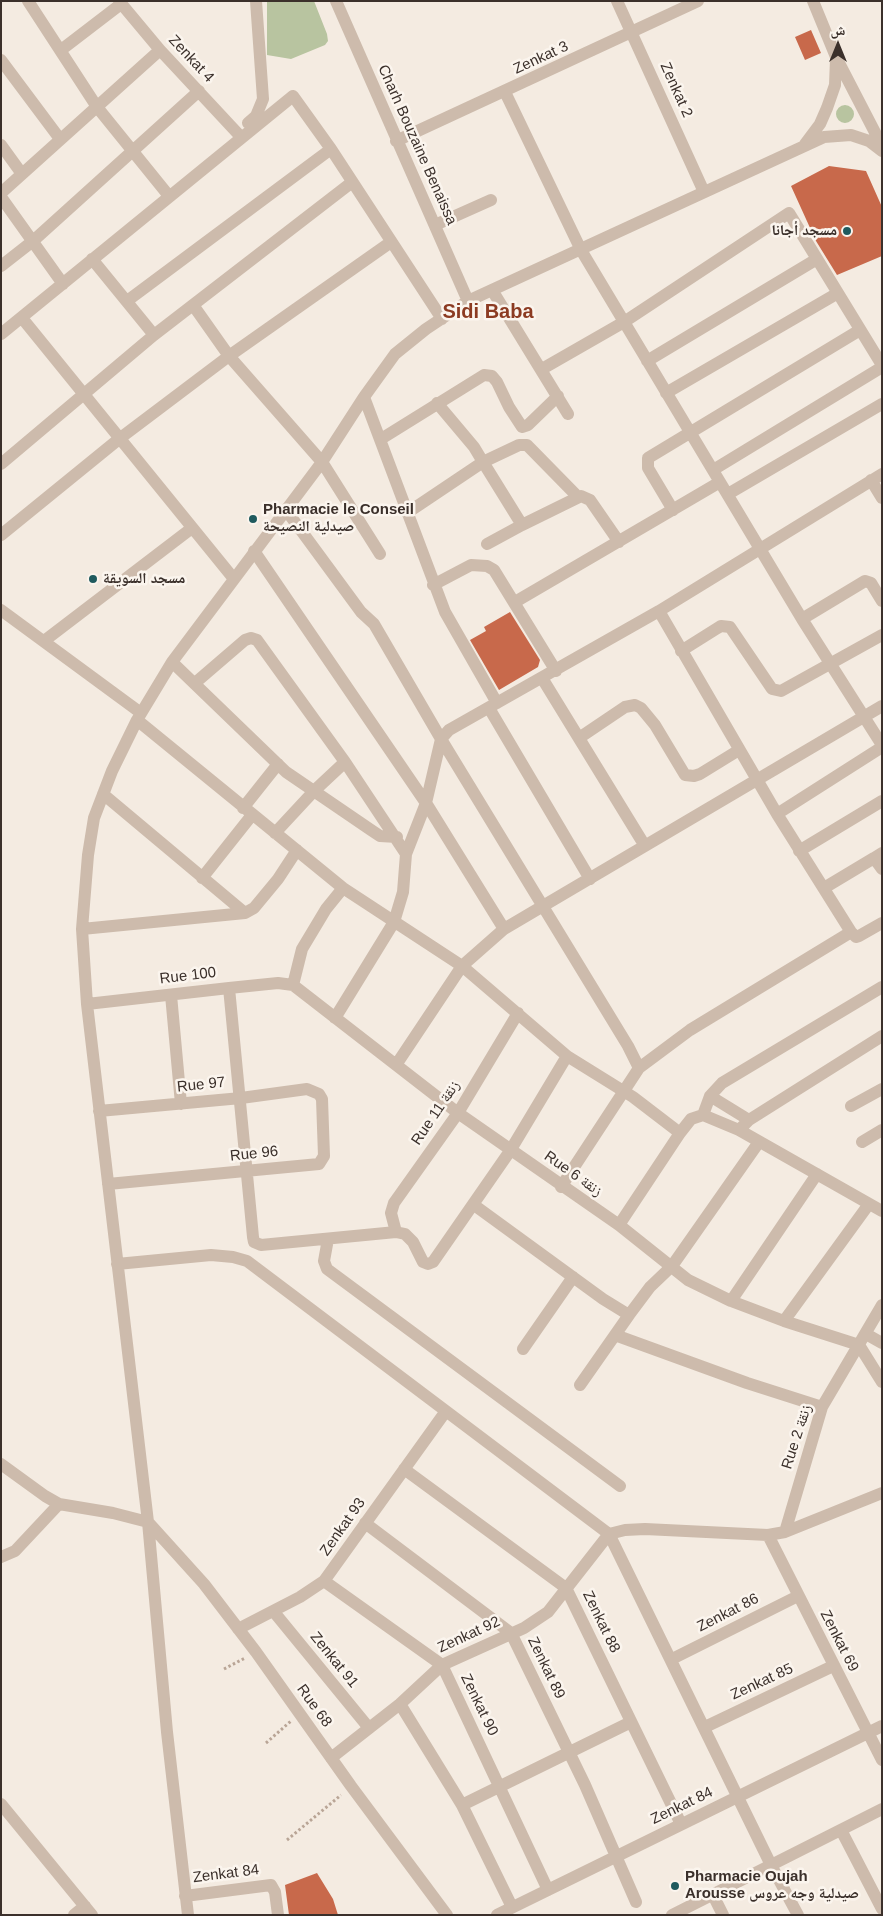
<!DOCTYPE html>
<meta charset="utf-8">
<style>
body{margin:0}
#map{position:relative;width:883px;height:1916px;overflow:hidden;background:#f4ebe1;font-family:Arial,"Noto Naskh Arabic",sans-serif}
canvas{display:block}
.frame{position:absolute;inset:0;border:2px solid #3b302b;pointer-events:none}
.north{position:absolute;left:813px;top:20px;width:50px;height:50px;-webkit-text-stroke:4px #fbf5ee;paint-order:stroke;rotate:0deg;font-size:14px;font-weight:700;line-height:20px;text-align:center;color:#3b302b}
.north::after{content:'';display:block;margin:auto;width:18px;height:22px;background:#3b302b;clip-path:polygon(50% 0,100% 100%,50% 72%,0 100%)}
</style>
<div id="map">
<canvas width="883" height="1916"></canvas>
<div class="frame"></div>
<div class="north">ش</div>
</div>
<script>
const g = document.querySelector('canvas').getContext('2d');
g.lineJoin = 'round';
function paint(path, color) {
  g.fillStyle = color;
  g.fill(path, 'evenodd');
}
function shape(rows) {
  const path = new Path2D();
  for (const r of rows) {
    if (r.length === 3) {
      path.moveTo(r[0] + r[2], r[1]);
      path.arc(r[0], r[1], r[2], 0, 2 * Math.PI);
      continue;
    }
    path.moveTo(r[0], r[1]);
    for (let i = 2; i < r.length; i += 2) path.lineTo(r[i], r[i + 1]);
  }
  return path;
}
function stroke(path, color, width, dash) {
  g.strokeStyle = color;
  g.lineWidth = width;
  g.lineCap = dash ? 'butt' : 'round';
  g.setLineDash(dash || []);
  g.stroke(path);
}
function write(font, color, halo, rows, align = 'center') {
  g.font = font + ' Arial,"Noto Naskh Arabic",sans-serif';
  g.lineWidth = 5;
  g.setLineDash([]);
  g.textBaseline = 'middle';
  g.strokeStyle = halo;
  g.fillStyle = color;
  for (const [text, x, y, turn = 0] of rows) {
    g.save();
    g.translate(x, y);
    g.rotate((+turn || 0) * Math.PI / 180);
    g.textAlign = isNaN(turn) ? turn : align;
    if (halo) g.strokeText(text, 0, 0);
    g.fillText(text, 0, 0);
    g.restore();
  }
}
const green = shape([
 [267,1,314,1,327,34,328,41,325,45,291,59,267,55],
 [845,114,9]
]);
const building = shape([
 [811,30,821,53,805,60,795,37],
 [829,166,866,171,882,207,882,256,837,275,816,241,791,186],
 [510,612,540,660,538,667,499,690,470,640,486,631,484,627],
 [317,1873,333,1899,338,1915,289,1915,285,1885]
]);
const path = shape([
 [224,1669,245,1658],
 [266,1743,291,1721],
 [287,1840,341,1795]
]);
const minor = shape([
 [28,1,97,107,169,196],
 [119,1,160,50,241,137],
 [336,1,468,301],
 [617,1,704,192],
 [813,1,836,57,882,146],
 [61,50,121,4],
 [1,60,60,139],
 [505,92,581,250,802,619,882,745],
 [248,123,256,116,263,99,256,1],
 [396,141,698,1],
 [805,144,820,124,827,108,835,85,836,59],
 [1,145,22,174],
 [1,193,160,50],
 [1,197,63,284],
 [435,225,491,200],
 [92,259,154,335],
 [1,266,33,241,199,91],
 [492,290,568,414],
 [127,301,331,149],
 [193,305,229,356,322,462,380,554],
 [22,318,234,579],
 [1,334,293,96,331,149,442,319],
 [647,361,817,259],
 [542,369,624,322,789,213,882,365],
 [666,393,838,293],
 [364,397,445,612,497,703],
 [437,403,474,447,483,462,519,445,527,445,578,497],
 [381,439,484,375,492,376,497,382,509,407,522,427,528,425,558,396],
 [1,464,154,335,351,183],
 [713,470,882,367],
 [871,480,882,498],
 [728,494,882,404],
 [286,510,361,612,374,624,441,739,628,1046,639,1068],
 [673,510,648,468,648,458,860,330],
 [407,513,483,462,522,525,581,496,590,500,619,542],
 [1,535,119,439,229,356,391,242],
 [487,544,522,525],
 [254,551,426,803,504,929],
 [433,585,471,565,487,566,494,570,556,671],
 [515,602,720,482],
 [1,610,141,713],
 [659,611,777,814,851,932,856,937,859,936,882,923],
 [802,619,865,581,871,583,882,601],
 [44,641,192,528],
 [681,651,716,629,721,626,730,627,772,689,781,691,882,635],
 [172,662,286,772,371,830,380,836,397,837],
 [542,678,645,846],
 [195,683,245,640,251,638,257,640,345,762,406,854],
 [489,708,590,879],
 [137,720,343,888,462,966,567,1056,633,1097,680,1133],
 [579,738,625,707,635,705,641,708,655,725,685,775,694,776,700,774,739,750],
 [103,794,245,913],
 [243,808,278,764],
 [777,814,882,747],
 [275,833,314,791,345,762],
 [799,851,882,801],
 [882,853,874,858,882,869],
 [202,878,252,815],
 [824,888,874,858],
 [82,929,245,913,254,908,278,879,297,850],
 [293,985,458,1113,619,1225,688,1280,731,1301,784,1321,859,1345],
 [293,985,302,949,326,909,343,888],
 [229,988,253,1237,254,1242,261,1245,396,1232,405,1234,413,1242,423,1262,428,1264,433,1262,510,1151,567,1056],
 [171,995,181,1104],
 [87,1004,229,988,278,983,293,985],
 [335,1018,394,922,403,892,406,854,426,803,441,739,449,730,659,611,882,474],
 [396,1065,462,966,504,929,882,706],
 [710,1096,749,1120],
 [851,1106,882,1089],
 [99,1111,241,1098,307,1089,319,1094,322,1099,324,1156,319,1164,108,1184],
 [703,1115,710,1096,722,1083,882,987],
 [739,1130,749,1120,882,1036],
 [862,1142,882,1130],
 [561,1187,639,1068,690,1030,851,932],
 [474,1205,603,1299,629,1315],
 [619,1225,680,1133,691,1119,703,1115,739,1130,882,1211],
 [396,1232,391,1213,394,1203,458,1113,518,1013],
 [328,1239,324,1261,327,1269,620,1486],
 [117,1264,211,1255,233,1257,247,1261,609,1534,771,1865,798,1915],
 [731,1301,817,1174],
 [784,1321,869,1204],
 [866,1334,882,1343],
 [615,1335,747,1383,822,1407],
 [859,1345,882,1382],
 [523,1349,573,1277],
 [580,1385,629,1315,650,1287,672,1266,759,1142],
 [1,1464,45,1496,59,1504,113,1513,148,1522,204,1584,256,1652,351,1786,447,1915],
 [404,1469,566,1588,681,1824],
 [365,1523,511,1633,585,1785,636,1902],
 [785,1532,822,1407,882,1305],
 [768,1535,882,1760],
 [1,1557,15,1551,59,1504],
 [324,1581,442,1665,548,1890],
 [274,1612,369,1728],
 [238,1629,300,1597,324,1581,446,1411],
 [672,1659,798,1596],
 [400,1704,462,1805,512,1907],
 [705,1727,833,1666],
 [331,1758,400,1704,442,1665,524,1628,548,1612,609,1534,625,1530,645,1529,768,1535,785,1532,882,1493],
 [1,1804,92,1915],
 [462,1805,631,1722],
 [841,1830,882,1909],
 [713,1895,723,1915],
 [185,1896,271,1885,275,1892,278,1915],
 [74,1915,85,1906],
 [188,1915,167,1732,148,1522,87,1004,82,929,88,855,94,818,112,771,137,720,172,662,322,462,364,397,395,354,426,329,468,301,824,137,851,135,869,141,882,151],
 [497,1915,882,1726],
 [672,1915,882,1809]
]);
const markers = [
 [847,231,5,"#1f5a5e"],
 [253,519,5,"#1f5a5e"],
 [93,579,5,"#1f5a5e"],
 [675,1886,5,"#1f5a5e"]
];
const streetNames = [
 ["Zenkat 3",541,58,-25],
 ["Zenkat 4",191,59,47],
 ["Zenkat 2",676,90,66],
 ["Charh Bouzaine Benaissa",417,145,66],
 ["Rue 100",188,976,-7],
 ["Rue 97",201,1085,-6],
 ["Rue 11 زنقة",436,1113,-56],
 ["Rue 96",254,1154,-6],
 ["Rue 6 زنقة",573,1174,35],
 ["Rue 2 زنقة",797,1437,-72],
 ["Zenkat 93",343,1527,-55],
 ["Zenkat 86",728,1613,-27],
 ["Zenkat 88",601,1622,64],
 ["Zenkat 92",469,1635,-25],
 ["Zenkat 69",839,1641,63],
 ["Zenkat 91",334,1660,51],
 ["Zenkat 89",546,1668,64],
 ["Zenkat 85",762,1682,-25],
 ["Zenkat 90",479,1705,64],
 ["Rue 68",314,1706,54],
 ["Zenkat 84",682,1806,-26],
 ["Zenkat 84",226,1874,-7]
];
const poiNames = [
 ["مسجد أجانا",837,231,"right"],
 ["Pharmacie le Conseil",263,510],
 ["صيدلية النصيحة",263,527],
 ["مسجد السويقة",103,579],
 ["Pharmacie Oujah",685,1877],
 ["Arousse صيدلية وجه عروس",685,1894]
];
const districtNames = [
 ["Sidi Baba",488,312]
];
paint(green, '#b8c4a0');
paint(building, '#c8694b');
stroke(path, '#b9a596', 3, [2.5, 2.5]);
stroke(minor, '#cdbbac', 12);
for (const [x, y, r, color] of markers) {
  const dot = new Path2D();
  dot.arc(x, y, r, 0, 2 * Math.PI);
  g.fillStyle = color;
  g.fill(dot);
  stroke(dot, '#fbf5ee', 2);
}
write('15px', '#3b302b', '#fbf5ee', streetNames);
write('bold 15px', '#3b302b', '#fbf5ee', poiNames, 'left');
write('bold 20px', '#8c3b22', '#fbf5ee', districtNames);
</script>
